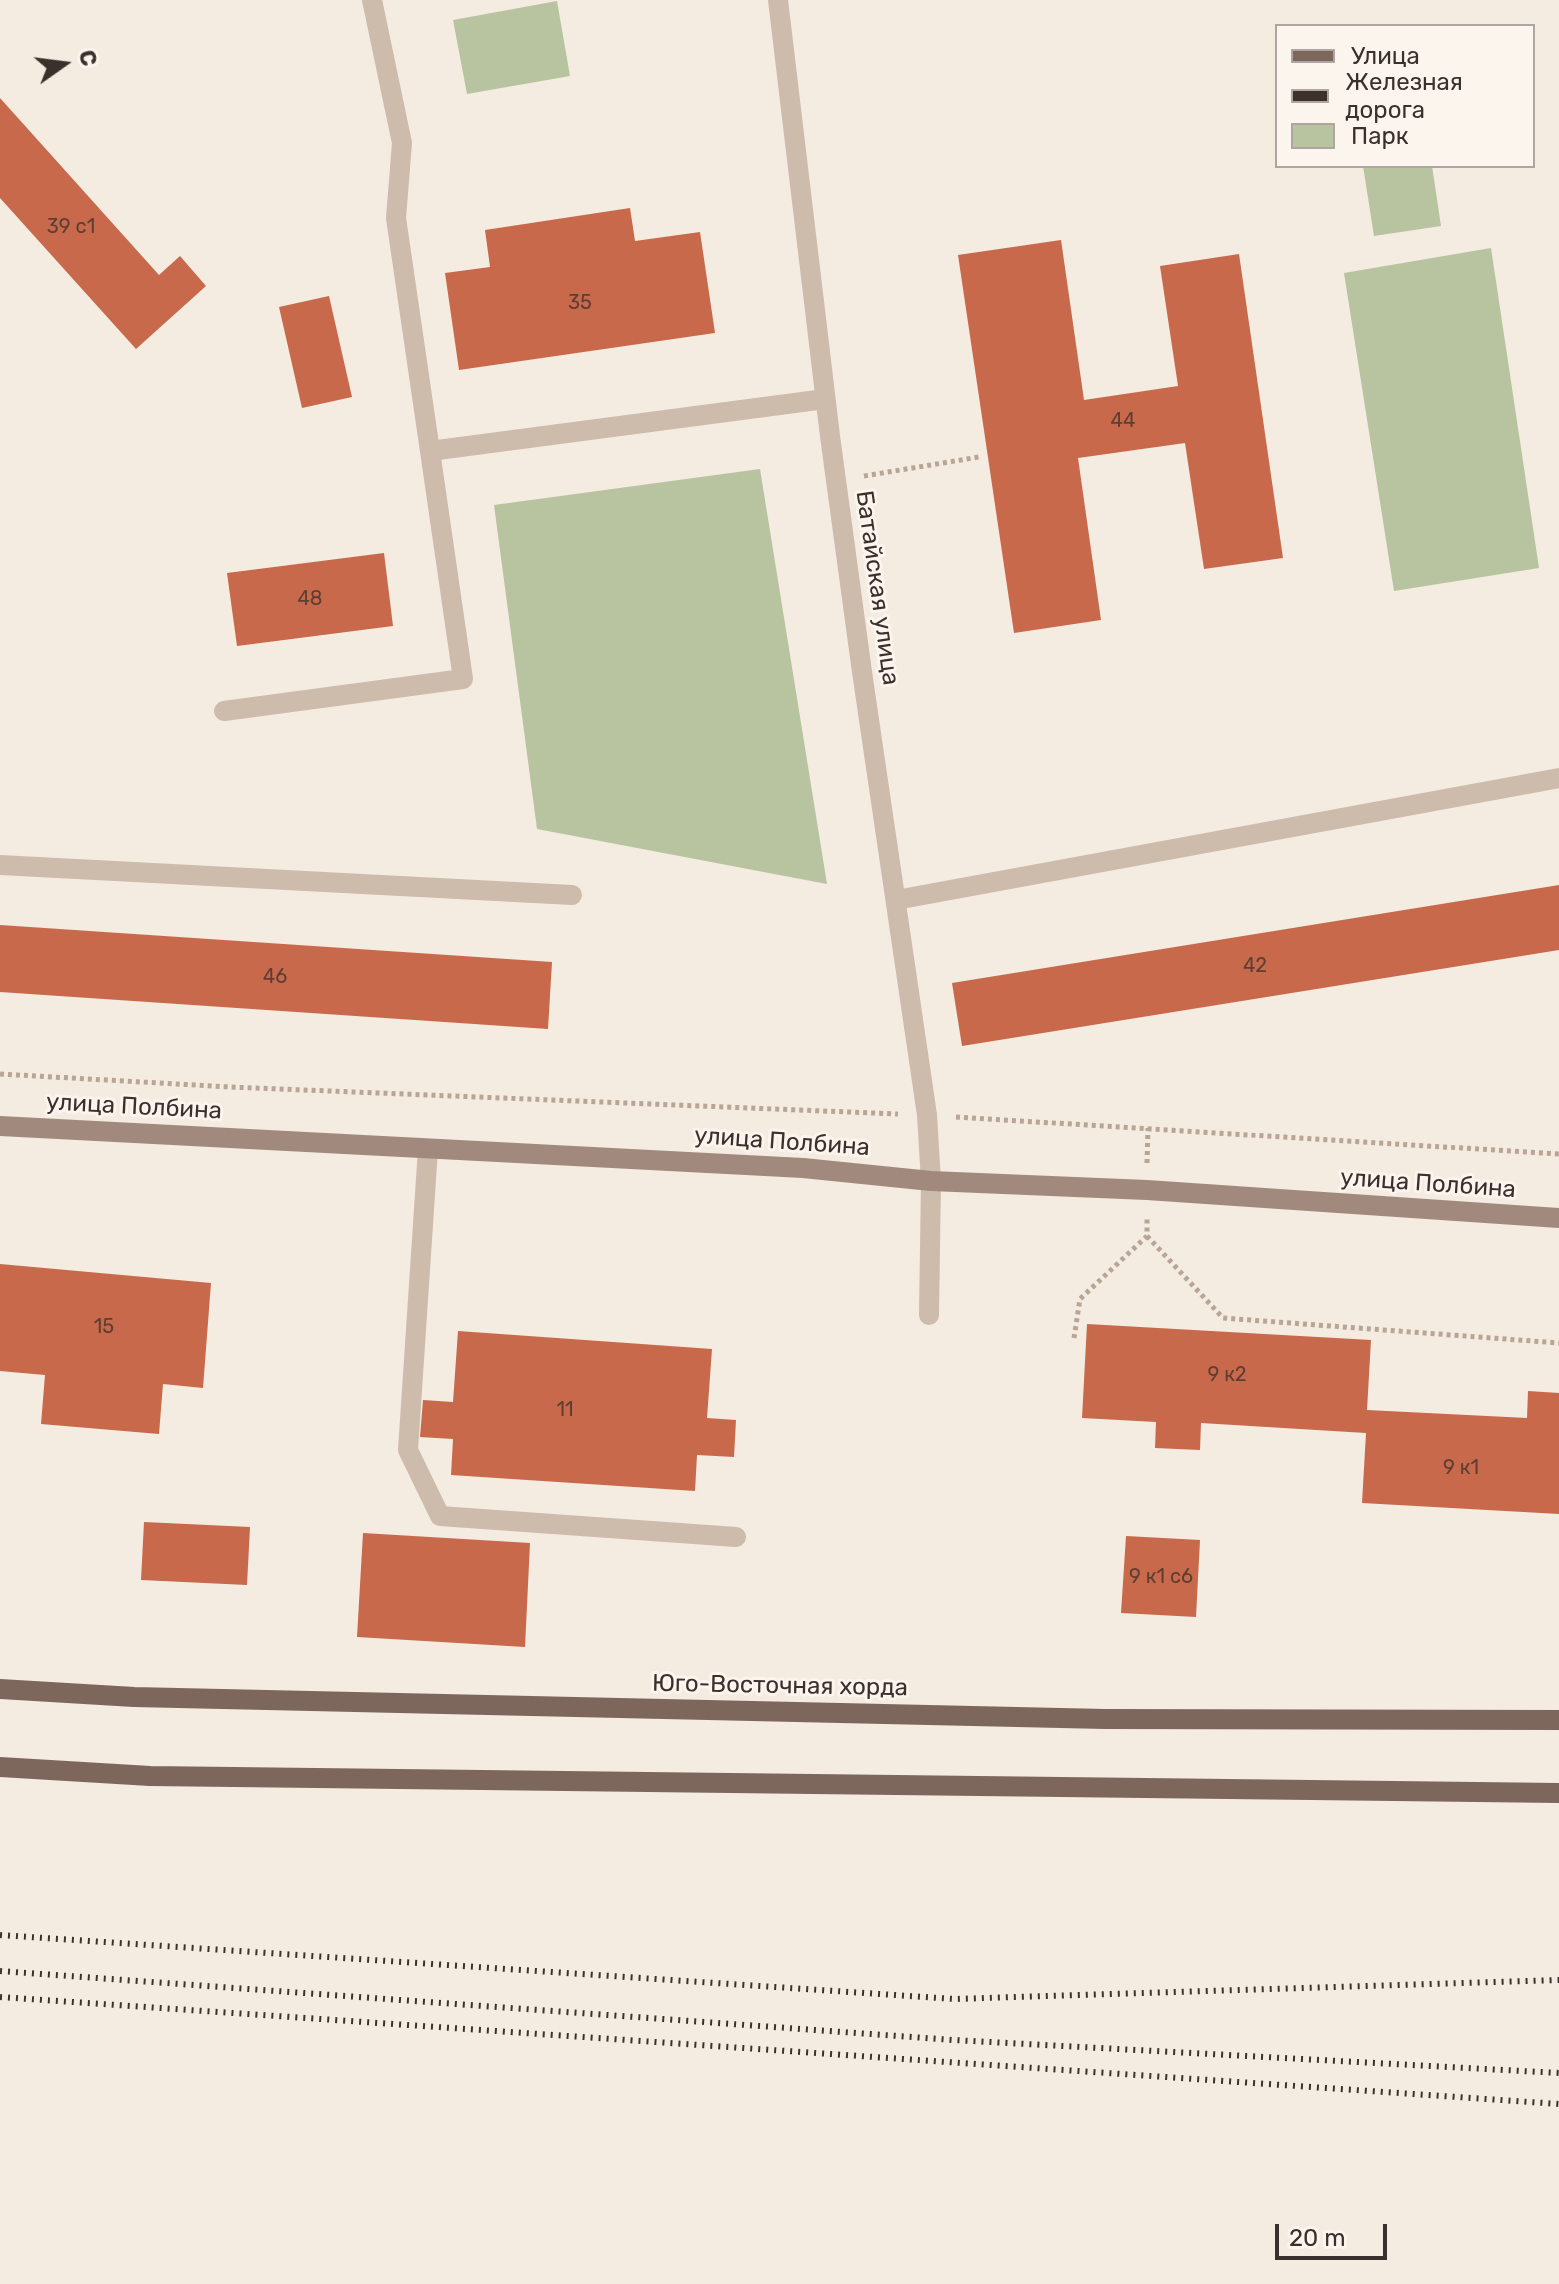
<!DOCTYPE html>
<meta charset="utf-8">
<style>
body{margin:0}
#map{position:relative;width:1559px;height:2284px;overflow:hidden;background:#f4ebe1;font-family:Rubik,sans-serif}
canvas{display:block}
.legend{position:absolute;left:1275px;top:24px;width:260px;height:144px;box-sizing:border-box;background:#fbf5ee;border:2px solid #aea6a0;margin:0;padding:10px 14px;list-style:none;font-size:24px;color:#3b302b}
.legend li{display:flex;align-items:center;gap:16px;height:40px}
.legend b{width:40px;border:2px solid #aea6a0}
.north{position:absolute;left:24px;top:24px;width:80px;height:80px;-webkit-text-stroke:6px #fbf5ee;paint-order:stroke;rotate:76deg;font-size:22px;font-weight:700;line-height:32px;text-align:center;color:#3b302b}
.north::after{content:'';display:block;margin:auto;width:28px;height:36px;background:#3b302b;clip-path:polygon(50% 0,100% 100%,50% 72%,0 100%)}
.scale{position:absolute;left:1275px;top:2224px;width:112px;height:36px;box-sizing:border-box;border:4px solid #3b302b;border-top:0;padding-left:10px;font-size:24px;line-height:28px;white-space:nowrap;color:#3b302b;-webkit-text-stroke:6px #fbf5ee;paint-order:stroke}
</style>
<div id="map">
<canvas width="1559" height="2284"></canvas>
<ul class="legend">
<li><b style="height:10px;background:#7d675c"></b>Улица</li>
<li><b style="height:10px;background:#3b302b"></b>Железная дорога</li>
<li><b style="height:22px;background:#b8c4a0"></b>Парк</li>
</ul>
<div class="north">С</div>
<div class="scale">20 m</div>
</div>
<script>
const g = document.querySelector('canvas').getContext('2d');
g.lineJoin = 'round';
function paint(path, color) {
  g.fillStyle = color;
  g.fill(path, 'evenodd');
}
function shape(rows) {
  const path = new Path2D();
  for (const r of rows) {
    path.moveTo(r[0], r[1]);
    for (let i = 2; i < r.length; i += 2) path.lineTo(r[i], r[i + 1]);
  }
  return path;
}
function stroke(path, color, width, dash) {
  g.strokeStyle = color;
  g.lineWidth = width;
  g.lineCap = dash ? 'butt' : 'round';
  g.setLineDash(dash || []);
  g.stroke(path);
}
function write(font, color, halo, rows, align = 'center') {
  g.font = font + ' Rubik,sans-serif';
  g.lineWidth = 6;
  g.setLineDash([]);
  g.textBaseline = 'middle';
  g.strokeStyle = halo;
  g.fillStyle = color;
  for (const [text, x, y, turn = 0] of rows) {
    g.save();
    g.translate(x, y);
    g.rotate((+turn || 0) * Math.PI / 180);
    g.textAlign = isNaN(turn) ? turn : align;
    if (halo) g.strokeText(text, 0, 0);
    g.fillText(text, 0, 0);
    g.restore();
  }
}
const green = shape([
 [557,1,570,76,467,94,453,20],
 [1363,166,1432,166,1441,226,1374,236],
 [1491,248,1539,568,1394,591,1344,273],
 [760,469,827,884,537,829,494,505]
]);
const building = shape([
 [0,98,159,275,180,256,206,286,136,349,0,198],
 [630,208,635,241,700,232,715,333,459,370,445,273,490,267,485,230],
 [1061,240,1084,400,1178,386,1160,266,1239,254,1283,558,1204,569,1185,443,1078,458,1101,620,1014,633,958,255],
 [329,296,352,397,302,408,279,307],
 [384,553,393,626,237,646,227,573],
 [1559,885,1559,950,962,1046,952,983],
 [0,925,552,962,548,1029,0,992],
 [0,1264,211,1283,203,1388,163,1384,159,1434,41,1424,45,1375,0,1371],
 [1087,1324,1371,1340,1367,1410,1527,1418,1528,1391,1559,1393,1559,1514,1362,1503,1366,1433,1201,1423,1200,1450,1155,1448,1156,1422,1082,1418],
 [458,1331,712,1349,707,1418,736,1420,734,1457,697,1455,695,1491,451,1475,453,1439,420,1437,423,1400,453,1402],
 [144,1522,250,1527,247,1585,141,1580],
 [363,1533,530,1543,525,1647,357,1637],
 [1126,1536,1200,1540,1196,1617,1121,1613]
]);
const path = shape([
 [864,476,979,457],
 [0,1074,230,1087,898,1114],
 [956,1117,1559,1154],
 [1147,1163,1148,1128],
 [1147,1236,1223,1318,1559,1343],
 [1074,1338,1080,1299,1147,1236,1147,1217]
]);
const lane = shape([
 [372,0,402,143,396,218,430,451,825,399],
 [224,711,463,679,430,451],
 [0,865,572,895],
 [896,900,1559,778],
 [428,1149,408,1450,440,1516,736,1537],
 [929,1315,931,1181]
]);
const street = shape([
 [778,0,830,436,862,672,927,1115,931,1181]
]);
const secondary = shape([
 [0,1126,803,1168,931,1181,1147,1190,1559,1218]
]);
const primary = shape([
 [0,1689,134,1697,1105,1719,1559,1720],
 [0,1767,150,1776,1559,1793]
]);
const rail = shape([
 [0,1935,954,1999,1559,1980],
 [0,1971,953,2040,1559,2073],
 [0,1997,1559,2104]
]);
const numberNames = [
 ["39 с1",71,227],
 ["35",580,303],
 ["44",1123,421],
 ["48",310,599],
 ["42",1255,966],
 ["46",275,977],
 ["15",104,1327],
 ["9 к2",1227,1375],
 ["11",565,1410],
 ["9 к1",1461,1468],
 ["9 к1 с6",1161,1577]
];
const streetNames = [
 ["Батайская улица",877,588,82],
 ["улица Полбина",134,1107,3],
 ["улица Полбина",782,1142,4],
 ["улица Полбина",1428,1184,4],
 ["Юго-Восточная хорда",780,1686,1]
];
paint(green, '#b8c4a0');
paint(building, '#c8694b');
stroke(path, '#b9a596', 5, [4, 4]);
stroke(lane, '#cdbbac', 20);
stroke(street, '#cdbbac', 20);
stroke(secondary, '#a18a7d', 20);
stroke(primary, '#7d675c', 20);
stroke(rail, '#3b302b', 6, [2, 6]);
write('20px', '#5e3e33', null, numberNames);
write('24px', '#3b302b', '#fbf5ee', streetNames);
</script>
